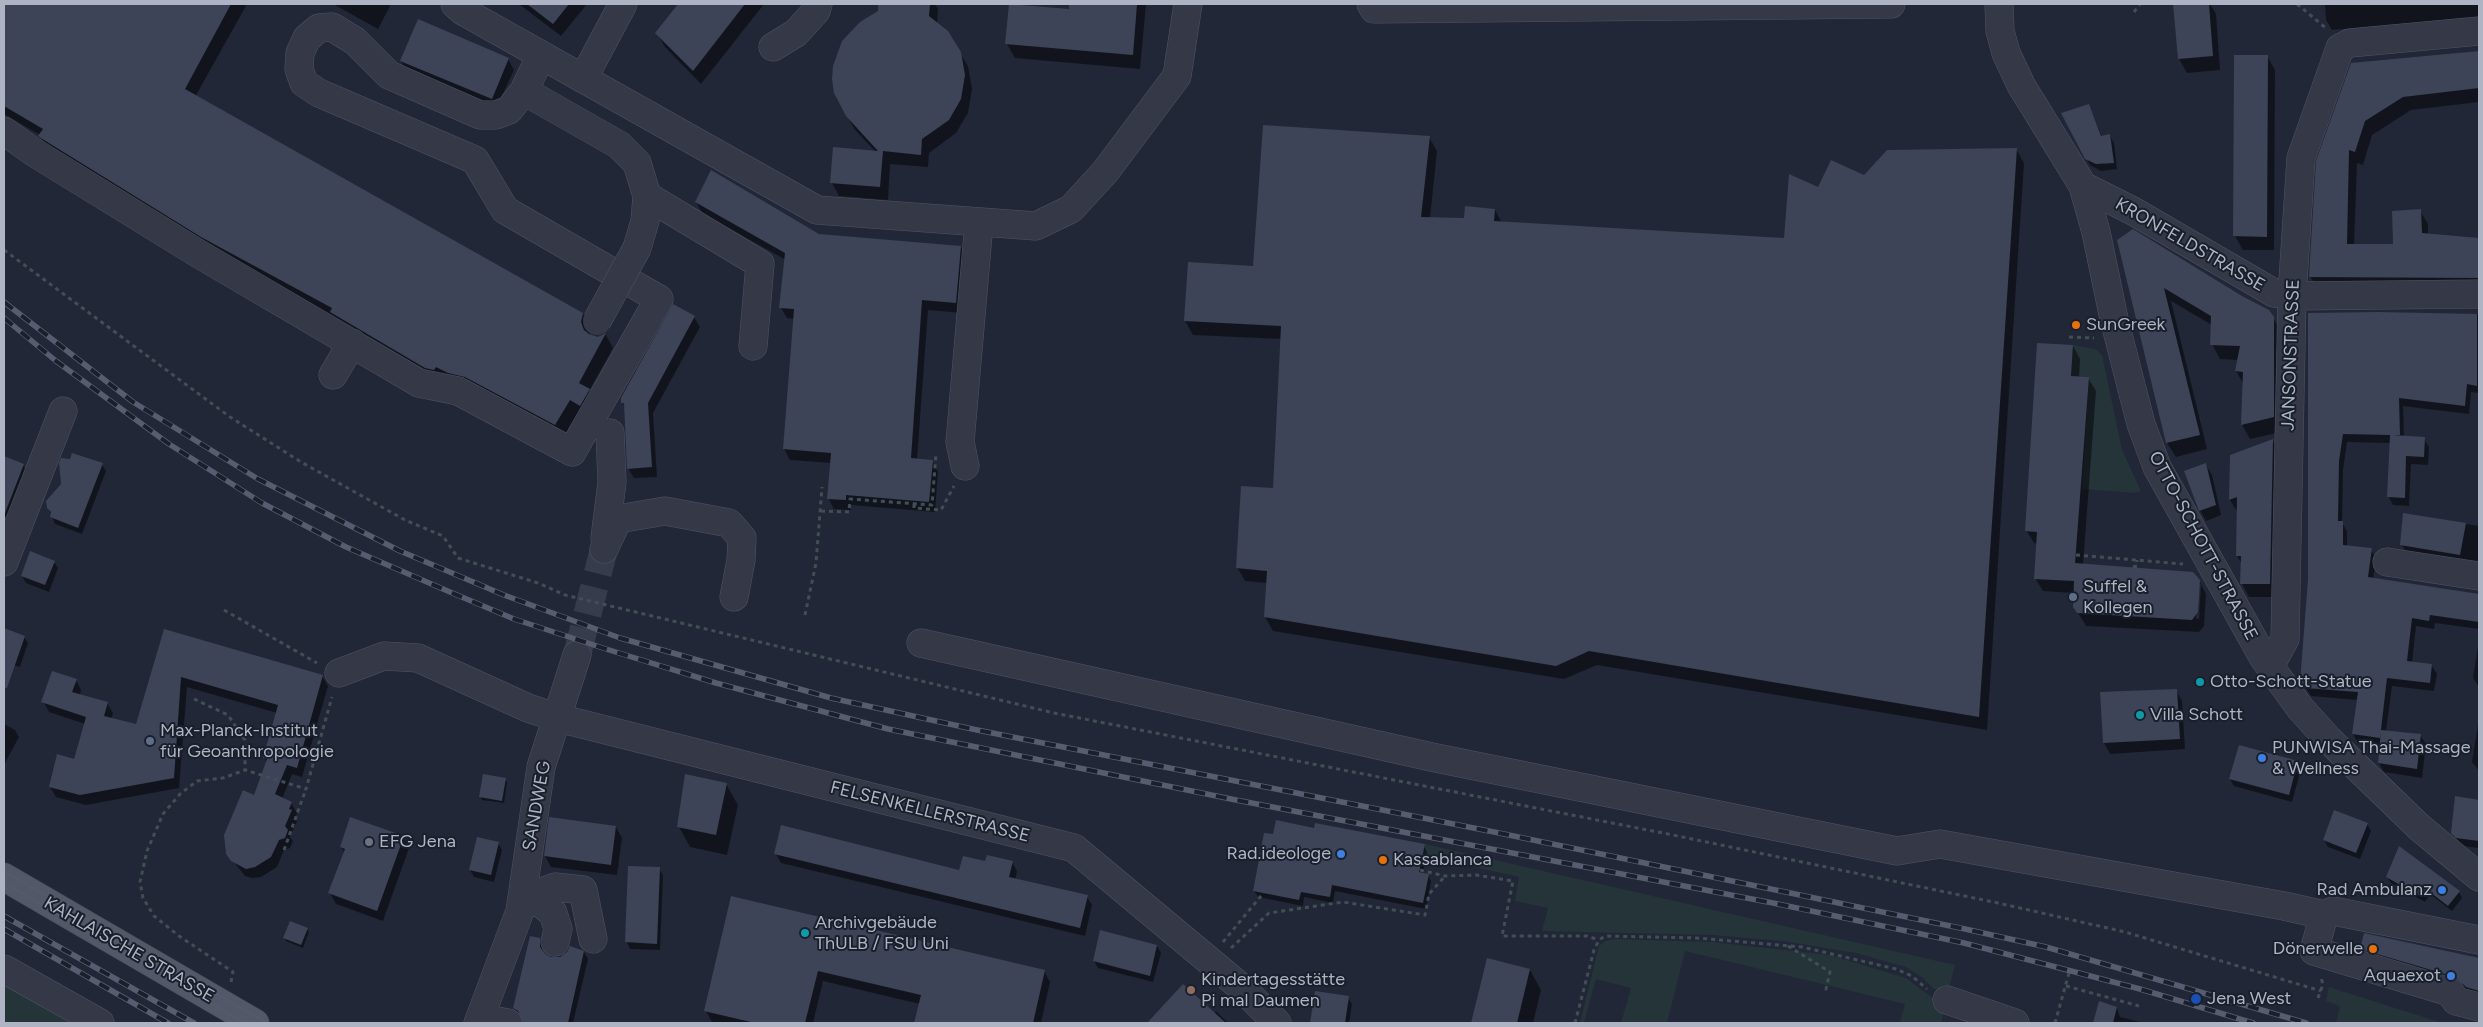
<!DOCTYPE html>
<meta charset="utf-8">
<style>
body{margin:0}
#map{position:relative;width:2483px;height:1027px;overflow:hidden;background:#212737;font-family:Figtree,sans-serif}
canvas{display:block}
.frame{position:absolute;inset:0;border:5px solid #afb4c4;pointer-events:none}
</style>
<div id="map">
<canvas width="2483" height="1027"></canvas>
<div class="frame"></div>
</div>
<script>
const g = document.querySelector('canvas').getContext('2d');
g.lineJoin = 'round';
function paint(path, color) {
  g.fillStyle = color;
  g.fill(path, 'evenodd');
}
function shape(rows) {
  const path = new Path2D();
  for (const r of rows) {
    path.moveTo(r[0], r[1]);
    for (let i = 2; i < r.length; i += 2) path.lineTo(r[i], r[i + 1]);
  }
  return path;
}
function stroke(path, color, width, dash) {
  g.strokeStyle = color;
  g.lineWidth = width;
  g.lineCap = dash ? 'butt' : 'round';
  g.setLineDash(dash || []);
  g.stroke(path);
}
function write(font, color, halo, rows, align = 'center') {
  g.font = font + ' Figtree,sans-serif';
  g.lineWidth = 4;
  g.setLineDash([]);
  g.textBaseline = 'middle';
  g.strokeStyle = halo;
  g.fillStyle = color;
  for (const [text, x, y, turn = 0] of rows) {
    g.save();
    g.translate(x, y);
    g.rotate((+turn || 0) * Math.PI / 180);
    g.textAlign = isNaN(turn) ? turn : align;
    if (halo) g.strokeText(text, 0, 0);
    g.fillText(text, 0, 0);
    g.restore();
  }
}
const green = shape([
 [2073,345,2095,349,2102,355,2122,450,2141,491,2136,493,2082,489,2089,377,2071,376],
 [1425,844,1955,965,1948,993,1934,989,1923,978,1906,967,1856,953,1783,941,1712,935,1542,931,1548,908,1515,901,1519,877,1423,855],
 [1615,939,1712,942,1830,955,1906,978,1938,1002,1946,1004,1941,1023,1900,1023,1905,1004,1685,951,1667,1023,1621,1023,1631,988,1596,979,1584,1023,1580,1023,1599,946,1605,941],
 [4,982,79,1023,4,1023],
 [2329,987,2442,1023,2336,1023,2340,1006,2326,1001]
]);
const shadow = shape([
 [4,4,247,4,195,97,583,314,591,328,589,336,598,338,606,335,613,348,589,391,597,404,588,419,578,413,563,438,442,383,48,150,40,135,4,114],
 [333,4,391,4,378,29],
 [519,4,587,4,561,36],
 [680,4,764,4,701,84,665,47,657,33],
 [879,4,935,4,938,9,937,24,947,32,968,66,972,89,968,113,956,133,929,153,928,167,890,164,888,200,839,196,832,183,876,152,855,130,847,116,879,12],
 [1070,4,1146,4,1140,69,1015,58,1007,44,1070,10],
 [1939,4,1989,4,1940,5],
 [2174,4,2210,4,2216,14,2220,70,2187,73,2179,59],
 [2325,4,2479,4,2479,22,2467,23,2465,18,2332,30,2326,20],
 [2479,51,2479,102,2411,110,2372,135,2363,165,2357,163,2354,245,2395,245,2420,211,2428,224,2428,235,2479,239,2479,291,2318,290,2310,276,2352,65],
 [2236,56,2267,56,2275,70,2274,250,2243,250,2235,236],
 [508,59,514,70,496,109,407,71,401,61],
 [2089,105,2102,137,2110,136,2114,143,2117,169,2101,171,2090,165,2086,158],
 [1429,137,1437,151,1430,218,1465,219,1495,210,1502,223,1785,240,1819,189,1864,177,2016,149,2024,163,1987,730,1597,665,1564,679,1273,631,1265,617,1267,583,1245,581,1237,567,1274,489,1282,339,1193,335,1185,321],
 [696,202,819,235,961,247,967,258,962,313,928,310,917,460,932,461,938,472,935,512,851,505,851,510,834,509,828,498,831,463,790,460,784,449,795,319,787,318,781,308,786,260,702,213],
 [2118,241,2273,318,2282,333,2281,432,2250,439,2242,425,2244,385,2236,371,2238,360,2220,359,2212,344,2212,325,2171,301,2207,449,2176,457,2167,443],
 [674,306,694,317,700,327,653,413,657,477,634,478,628,468,625,408,622,398],
 [2309,314,2479,314,2479,393,2471,392,2469,414,2403,406,2404,437,2424,439,2429,447,2428,465,2411,464,2409,506,2393,505,2388,496,2390,443,2347,442,2343,470,2342,523,2347,531,2347,546,2371,550,2376,558,2373,579,2479,596,2479,629,2435,623,2434,629,2416,626,2412,663,2432,666,2437,674,2434,691,2392,686,2386,731,2420,735,2426,744,2422,778,2384,772,2379,763,2381,746,2358,743,2353,734,2358,700,2311,696,2302,682,2310,580],
 [2073,346,2080,359,2079,378,2088,378,2096,391,2083,565,2199,580,2201,584,2198,584,2196,618,2199,619,2201,584,2206,594,2204,626,2199,632,2086,626,2074,606,2074,593,2043,591,2035,578,2037,544,2034,543,2026,530],
 [2273,441,2280,453,2277,597,2249,597,2242,584,2242,564,2237,556,2238,513,2230,500,2231,456],
 [4,457,23,465,27,472,9,518,4,516],
 [102,465,106,471,82,534,55,524,48,507,62,484],
 [2206,465,2212,475,2221,515,2206,521,2200,510],
 [2404,514,2479,526,2479,565,2407,553,2402,545],
 [54,562,58,568,49,592,26,583,22,576],
 [4,630,24,637,28,643,20,667,4,662],
 [164,630,322,676,328,686,302,777,292,774,282,799,291,803,297,813,295,818,297,821,290,837,293,841,290,848,284,850,277,867,261,877,252,878,245,876,227,853,255,796,267,763,264,758,277,713,187,687,179,788,86,805,56,797,50,787,75,760,85,724,49,712,43,701,76,680,81,690,80,695,107,703,113,713,111,719,137,726],
 [2479,639,2479,687,2473,678],
 [2176,690,2182,701,2185,749,2110,754,2104,743,2101,693],
 [2479,718,2479,771,2472,762],
 [4,724,15,730,19,737,4,765],
 [2297,762,2301,769,2292,802,2234,786,2230,779],
 [506,780,507,783,504,803,482,800,481,797],
 [726,784,738,805,727,855,690,847,679,827],
 [2456,797,2479,801,2479,848,2462,846,2452,833],
 [551,819,616,827,622,838,617,875,551,867,545,856],
 [2367,824,2371,831,2360,859,2328,847,2324,840],
 [1315,829,1424,846,1427,852,1423,874,1428,875,1431,881,1426,909,1335,891,1333,903,1304,897,1303,906,1258,897,1254,891,1274,836],
 [403,837,409,848,383,921,336,904,330,893,345,853,341,847],
 [498,843,502,850,494,882,474,877,470,870],
 [776,854,960,871,986,863,1012,862,1017,871,1015,880,1087,897,1092,905,1085,936,781,863],
 [659,869,663,875,660,950,630,949,627,942],
 [2387,877,2459,892,2462,898,2452,911,2430,894,2425,902,2391,883],
 [732,898,1044,971,1050,982,1041,1023,915,1023,920,1004,823,981,813,1023,712,1022,706,1011],
 [307,929,309,932,303,948,286,941,285,938],
 [2365,935,2479,959,2479,996,2470,993,2459,983,2365,955,2361,948],
 [539,940,543,947,543,954,551,958,584,952,588,959,573,1023,524,1023,514,1008],
 [1157,946,1161,953,1153,982,1098,968,1094,961],
 [1488,960,1530,970,1541,990,1533,1023,1472,1023],
 [1316,993,1348,998,1352,1004,1349,1023,1311,1023],
 [2100,1003,2117,1008,2120,1017,2144,1023,2095,1023],
 [1216,1011,1228,1023,1160,1023,1156,1019,1214,1014]
]);
const building = shape([
 [4,4,231,4,185,89,583,313,581,322,584,330,589,334,598,337,606,333,579,383,590,389,580,406,570,400,555,425,465,377,448,373,436,367,434,370,425,368,330,312,332,308,201,237,44,140,38,136,43,129,4,106],
 [527,4,569,4,553,24],
 [678,4,745,4,693,71,655,33],
 [878,4,930,4,929,16,948,31,961,52,965,75,961,99,949,120,922,139,921,155,883,151,880,187,830,183,833,147,878,151,846,116,834,93,832,79,833,66,842,41,860,22,878,11],
 [1009,4,1069,9,1069,4,1137,4,1133,55,1005,44],
 [2173,4,2209,4,2213,56,2178,59],
 [418,19,509,58,492,99,400,61],
 [2479,51,2479,88,2403,97,2365,121,2355,152,2349,150,2347,244,2393,244,2392,211,2421,209,2422,233,2479,238,2479,278,2309,277,2316,161,2351,63],
 [2234,55,2268,55,2267,237,2233,236],
 [2089,104,2101,136,2110,134,2114,163,2096,164,2085,159,2061,113],
 [1263,125,1430,136,1421,217,1464,218,1465,206,1495,209,1494,221,1784,238,1789,174,1818,187,1831,160,1864,175,1887,150,2017,148,1979,717,1589,651,1556,666,1264,617,1267,571,1236,568,1241,486,1273,488,1281,326,1184,321,1188,262,1253,266],
 [711,170,819,234,961,246,956,303,922,300,911,458,933,460,929,502,846,495,846,500,827,499,831,453,783,449,794,309,779,308,785,253,695,202],
 [2133,229,2242,296,2269,310,2274,317,2274,417,2241,425,2243,372,2235,371,2240,346,2210,345,2211,316,2164,288,2200,435,2166,443,2117,240],
 [673,304,695,316,648,403,652,467,627,469,624,403,621,403,621,398],
 [2378,312,2477,314,2477,386,2467,384,2465,406,2399,398,2400,436,2393,435,2425,437,2424,457,2406,456,2405,498,2387,497,2390,435,2343,434,2339,461,2338,521,2343,521,2343,545,2372,548,2368,577,2479,594,2479,622,2430,615,2429,621,2412,618,2407,661,2432,664,2430,683,2387,678,2380,738,2352,734,2358,692,2305,688,2300,682,2308,580,2308,313],
 [2037,343,2073,345,2071,376,2089,377,2075,563,2193,572,2200,580,2198,612,2192,620,2077,613,2073,607,2074,581,2034,579,2037,532,2025,531],
 [2273,439,2270,584,2240,584,2241,556,2236,556,2237,497,2229,500,2230,455],
 [72,453,103,463,78,528,50,517,51,512,47,508,46,501,61,484,59,463,61,458,70,459],
 [4,456,24,464,5,513,4,512],
 [2206,463,2216,505,2199,511,2184,471],
 [2403,513,2466,523,2460,555,2400,545],
 [30,551,55,561,45,585,21,576],
 [4,628,25,636,7,688,4,688],
 [164,629,323,675,297,768,287,765,275,794,292,802,289,809,292,810,285,826,288,830,285,838,279,840,271,857,255,867,246,869,231,861,226,854,224,835,243,790,254,795,267,759,263,758,278,705,181,677,174,778,80,795,49,787,57,754,74,759,86,717,41,702,52,671,77,679,72,692,108,702,104,716,136,724],
 [2177,689,2180,739,2103,743,2100,692],
 [2381,730,2421,734,2417,769,2378,763],
 [2239,745,2298,761,2289,795,2229,779],
 [483,774,506,778,502,801,479,797],
 [685,774,727,783,716,835,677,827],
 [2455,796,2479,800,2479,841,2456,838,2451,833],
 [2334,810,2368,823,2356,853,2323,840],
 [350,817,404,836,377,911,328,893,345,849,340,847],
 [549,817,616,826,611,865,544,856],
 [1276,820,1314,828,1315,823,1425,844,1419,872,1429,874,1423,903,1332,885,1330,897,1301,892,1299,900,1253,891,1264,833,1273,834],
 [781,825,959,870,963,856,985,861,987,855,1013,861,1009,877,1088,895,1080,928,774,854],
 [477,837,499,842,491,875,469,870],
 [2399,846,2460,891,2448,906,2426,889,2422,897,2386,877],
 [628,866,660,867,657,944,625,942],
 [731,896,1045,970,1033,1023,914,1023,921,995,818,971,805,1023,755,1023,704,1011],
 [290,921,308,928,301,945,283,938],
 [1100,930,1157,945,1150,976,1093,961],
 [2364,933,2479,958,2479,991,2466,987,2455,977,2360,949],
 [530,936,540,938,540,947,545,954,551,957,560,957,567,952,570,946,584,951,568,1023,523,1023,518,1011,513,1008],
 [1487,958,1530,969,1517,1023,1471,1023],
 [1183,984,1226,1023,1147,1023],
 [1315,991,1349,996,1345,1023,1310,1023],
 [2099,1001,2117,1007,2113,1023,2093,1023]
]);
const minorTunnel = shape([
 [577,655,604,549]
]);
const path = shape([
 [2297,4,2327,29],
 [2134,12,2140,4],
 [4,250,230,417,301,462,405,520,443,536,458,558,538,583,565,595,1054,713,1673,835,1998,903,2125,932,2321,991],
 [2069,337,2094,338],
 [914,504,914,508,941,510,954,486],
 [821,511,849,512,850,499,932,505,936,454],
 [2076,555,2183,564],
 [2133,567,2137,566,2137,560],
 [224,610,317,663],
 [805,615,816,563,822,487],
 [194,699,228,715,245,740,245,770],
 [284,850,306,789],
 [1420,870,1445,876,1476,875,1513,881,1502,936,1587,936,1599,940],
 [1223,942,1261,896],
 [1788,946,1830,972,1826,989,1822,988],
 [1231,948,1269,913,1343,902,1425,915,1429,894,1445,876],
 [231,982,233,972,179,936,154,916,143,898,140,882,147,851,163,814,180,794,197,781,223,778,245,770,306,789,332,697],
 [2066,986,2139,1006],
 [2318,998,2323,984,2321,978],
 [1575,1023,1594,950,1599,940,1605,936,1697,938,1802,947,1896,969,1912,976,1927,989],
 [2055,1023,2069,973]
]);
const minor = shape([
 [455,4,463,11,817,210,1036,226,1071,209,1105,172,1177,76,1188,4],
 [1371,4,1374,9,1891,4],
 [1999,4,2000,31,2006,53,2021,85,2083,186,2096,232,2114,319,2141,424,2157,467,2263,657,2300,708,2329,740,2419,827,2479,877],
 [773,47,796,33,816,11,818,4],
 [583,79,623,4],
 [524,91,619,145,637,163,647,196,645,221,637,248],
 [4,131,35,153,199,254,419,383,458,391,572,452,659,299,505,210,475,160,319,93,304,83,299,69,300,53,307,38,319,28,332,27,355,41,389,75,480,115,496,115,509,110,524,91,541,55],
 [2083,186,2133,211,2274,293,2292,296,2479,294],
 [647,196,760,264,753,346],
 [333,375,352,343],
 [965,466,960,442,979,223],
 [605,538,612,482,610,433],
 [604,549,618,519,665,511,729,523,742,538,741,560,734,597],
 [4,562,63,411],
 [2387,562,2479,576],
 [921,643,1436,758,1897,851,1940,844,2284,906,2324,915,2333,911,2479,940],
 [2270,666,2285,639,2292,296,2301,158,2340,48,2350,43,2479,31],
 [339,673,384,656,418,658,528,708,558,718,1074,848,1242,988,1277,1023],
 [523,895,531,896,555,887,583,890,593,939],
 [531,896,553,913,558,929,555,942],
 [2324,915,2314,951,2450,992,2456,1001,2479,1007],
 [4,969,100,1023],
 [1947,1000,2015,1023],
 [480,1018,508,1023],
 [478,1023,520,911,541,767,577,655]
]);
const major = shape([
 [4,877,255,1023]
]);
const tram = shape([
 [4,871,267,1023],
 [4,883,245,1023]
]);
const rail = shape([
 [4,302,133,402,258,479,400,551,504,595,620,638,831,698,977,730,1499,833,1965,929,2046,947,2306,1023],
 [4,318,56,361,169,444,262,503,346,547,450,592,514,619,606,649,716,683,888,729,1236,800,1778,904,1964,943,2140,989,2253,1023],
 [4,916,194,1023],
 [4,929,168,1023]
]);
const minorBridge = shape([
 [597,321,637,248]
]);
const markers = [
 [2076,325,5,"#e8710a"],
 [2073,597,5,"#5c6f8a"],
 [2200,682,5,"#0f9aa8"],
 [2140,715,5,"#0f9aa8"],
 [150,741,5,"#5c6f8a"],
 [2262,758,5,"#3f7fe0"],
 [369,842,5,"#6b7280"],
 [1341,854,5,"#3f7fe0"],
 [1383,860,5,"#e8710a"],
 [2442,890,5,"#3f7fe0"],
 [805,933,5,"#0f9aa8"],
 [2373,949,5,"#e8710a"],
 [2451,976,5,"#3f7fe0"],
 [1191,990,5,"#8d6e63"],
 [2196,999,6,"#1a4fb4"]
];
const streetNames = [
 ["KRONFELDSTRASSE",2190,245,30],
 ["JANSONSTRASSE",2291,355,-88],
 ["OTTO-SCHOTT-STRASSE",2203,546,62],
 ["SANDWEG",537,806,-80],
 ["FELSENKELLERSTRASSE",930,812,14],
 ["KAHLAISCHE STRASSE",129,950,30]
];
const poiNames = [
 ["SunGreek",2086,325],
 ["Suffel &",2083,587],
 ["Kollegen",2083,608],
 ["Otto-Schott-Statue",2210,682],
 ["Villa Schott",2150,715],
 ["Max-Planck-Institut",160,731],
 ["für Geoanthropologie",160,752],
 ["PUNWISA Thai-Massage",2272,748],
 ["& Wellness",2272,769],
 ["EFG Jena",379,842],
 ["Rad.ideologe",1331,854,"right"],
 ["Kassablanca",1393,860],
 ["Rad Ambulanz",2432,890,"right"],
 ["Archivgebäude",815,923],
 ["ThULB / FSU Uni",815,944],
 ["Dönerwelle",2363,949,"right"],
 ["Aquaexot",2441,976,"right"],
 ["Kindertagesstätte",1201,980],
 ["Pi mal Daumen",1201,1001],
 ["Jena West",2207,999]
];
paint(green, '#243439');
paint(shadow, '#0007');
paint(building, '#3d4457');
stroke(minorTunnel, '#363c4c', 28, [28, 14]);
stroke(minor, '#4f5462', 29);
stroke(major, '#3e4351', 29);
stroke(path, '#414f55', 3, [4, 4]);
stroke(minor, '#353947', 28);
stroke(major, '#525868', 28);
stroke(tram, '#575d6e', 1);
stroke(rail, '#575d6e', 5.5);
stroke(rail, '#1a1f2c', 4, [11]);
stroke(minorBridge, '#4f5462', 29, []);
stroke(minorBridge, '#353947', 28);
for (const [x, y, r, color] of markers) {
  const dot = new Path2D();
  dot.arc(x, y, r, 0, 2 * Math.PI);
  g.fillStyle = color;
  g.fill(dot);
  stroke(dot, '#1a1f2c', 2);
}
write('18px', '#afb4c4', '#1a1f2c', streetNames);
write('18px', '#afb4c4', '#1a1f2c', poiNames, 'left');
</script>
